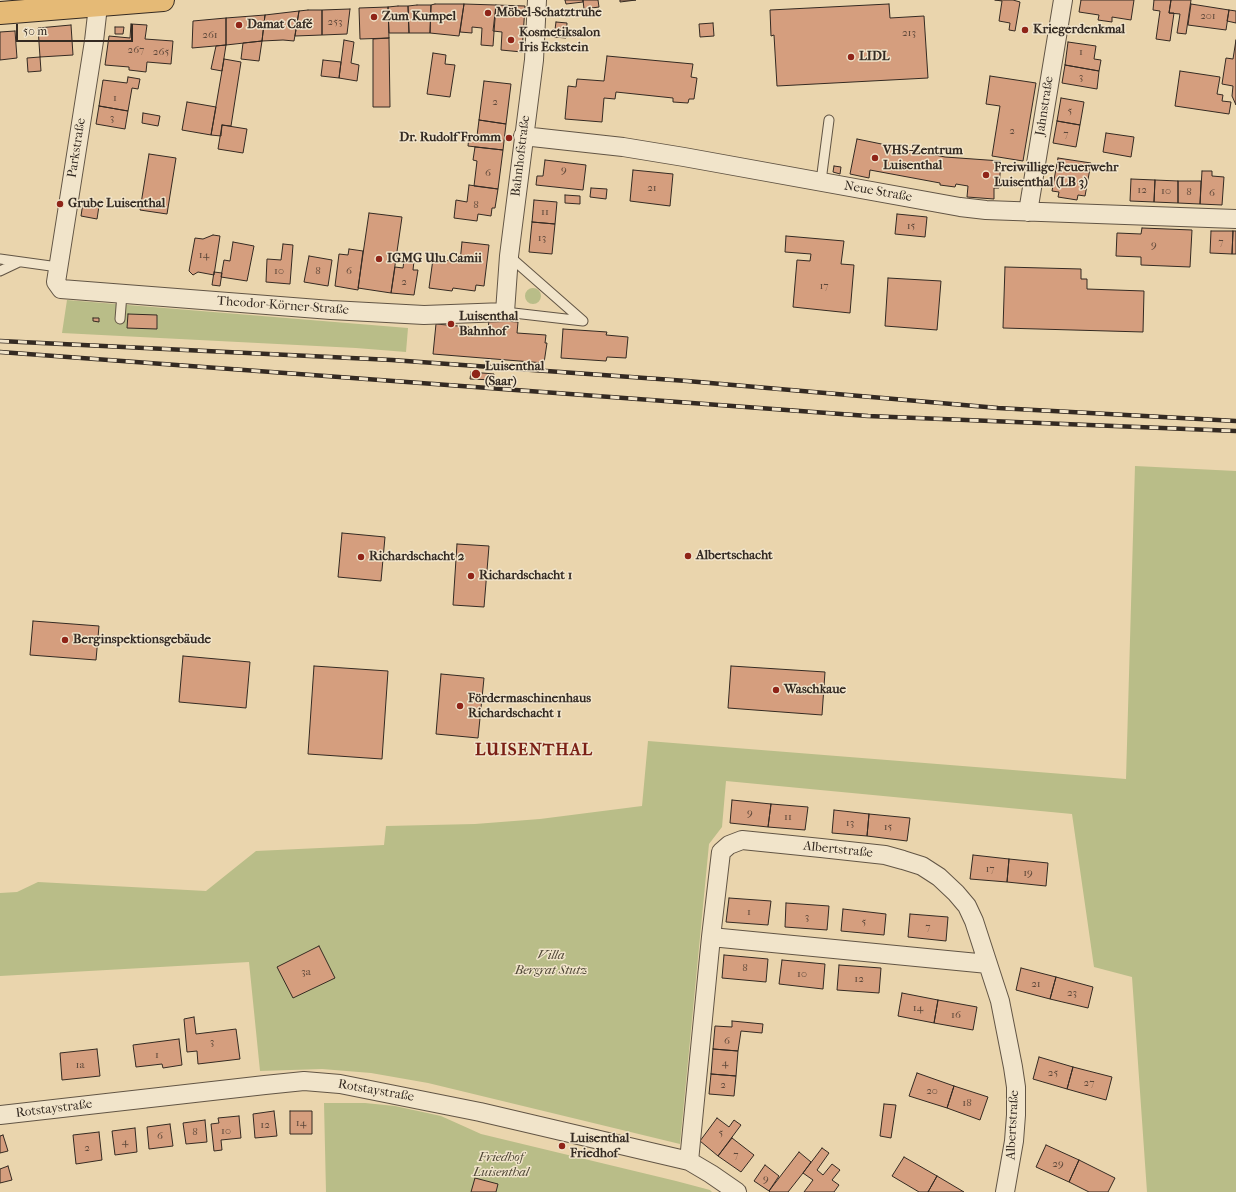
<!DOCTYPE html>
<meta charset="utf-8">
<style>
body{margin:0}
#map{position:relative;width:1236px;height:1192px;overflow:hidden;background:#ead5ad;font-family:"IM FELL French Canon",serif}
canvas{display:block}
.scale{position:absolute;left:16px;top:24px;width:117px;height:18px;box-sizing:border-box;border:2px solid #342a22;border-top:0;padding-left:5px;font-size:12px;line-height:14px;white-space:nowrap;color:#342a22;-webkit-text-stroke:3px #f1e4ca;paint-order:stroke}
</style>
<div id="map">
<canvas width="1236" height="1192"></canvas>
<div class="scale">50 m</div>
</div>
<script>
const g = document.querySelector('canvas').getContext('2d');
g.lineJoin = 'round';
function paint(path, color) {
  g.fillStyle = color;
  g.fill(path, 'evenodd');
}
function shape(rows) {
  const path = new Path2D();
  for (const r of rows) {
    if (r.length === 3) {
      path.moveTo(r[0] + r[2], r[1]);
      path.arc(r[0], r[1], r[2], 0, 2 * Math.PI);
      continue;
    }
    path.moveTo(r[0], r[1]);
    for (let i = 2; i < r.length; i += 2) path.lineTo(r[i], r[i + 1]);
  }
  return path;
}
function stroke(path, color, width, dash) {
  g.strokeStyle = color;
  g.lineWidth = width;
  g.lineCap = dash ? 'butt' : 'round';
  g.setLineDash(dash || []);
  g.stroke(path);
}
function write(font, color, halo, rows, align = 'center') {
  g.font = font + ' "IM FELL French Canon",serif';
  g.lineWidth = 3;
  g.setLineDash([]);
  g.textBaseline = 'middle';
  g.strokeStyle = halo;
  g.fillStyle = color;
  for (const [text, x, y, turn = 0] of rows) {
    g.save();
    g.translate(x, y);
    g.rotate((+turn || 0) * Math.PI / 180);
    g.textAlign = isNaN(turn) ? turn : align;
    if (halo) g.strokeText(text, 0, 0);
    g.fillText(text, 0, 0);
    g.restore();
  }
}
const green = shape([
 [533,296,8],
 [67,300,408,328,406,352,356,348,62,333],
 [1135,466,1236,471,1236,1192,1147,1192,1132,977,1094,967,1072,814,726,781,722,827,709,844,680,1144,428,1083,371,1073,322,1069,260,1071,249,962,0,976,0,893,17,892,38,882,206,891,256,851,384,845,386,826,475,824,540,819,642,806,648,741,1126,779],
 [324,1103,365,1103,395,1106,441,1116,481,1134,676,1181,710,1190,712,1192,326,1192]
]);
const building = shape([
 [565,0,583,0,583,2,566,4,565,0],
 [583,0,598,0,599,7,584,9,583,0],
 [620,0,636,0,620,2,620,0],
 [995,0,1013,0,1020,2,1015,31,1009,30,1010,23,999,21,1002,1,995,0],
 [1081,0,1134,0,1131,20,1112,17,1112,22,1098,20,1099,15,1079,12,1081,0],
 [1154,0,1171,0,1169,13,1174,13,1170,41,1156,39,1160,11,1153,10,1154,0],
 [1171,0,1191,0,1186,34,1177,33,1180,14,1169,13,1171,0],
 [435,4,464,4,459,36,430,33,431,5,435,4],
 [464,4,496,5,493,46,481,45,482,28,472,27,472,33,460,32,464,4],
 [889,4,890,18,924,16,928,78,777,86,774,35,771,36,770,10,889,4],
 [1191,4,1229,10,1226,30,1188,25,1191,4],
 [417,5,431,5,430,33,409,33,408,6,417,5],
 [496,5,525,6,522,52,501,50,502,32,493,31,496,5],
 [398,6,408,6,409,33,389,33,388,7,398,6],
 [388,7,389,38,360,39,359,8,388,7],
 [350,9,347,34,322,35,322,10,350,9],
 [308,10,322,10,322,35,295,36,299,11,308,10],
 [1229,10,1236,11,1236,23,1227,21,1229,10],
 [299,11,294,41,283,40,262,41,265,15,299,11],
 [265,15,262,41,226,45,226,18,265,15],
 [226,18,226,45,192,48,193,21,226,18],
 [556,22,567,23,566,38,554,37,556,22],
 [713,23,714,36,700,37,699,24,713,23],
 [131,24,147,25,145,39,173,41,171,64,147,62,146,72,129,70,129,67,105,65,109,36,130,38,131,24],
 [71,25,73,55,40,57,38,28,71,25],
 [115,27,124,27,123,34,115,34,115,27],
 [15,31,17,58,0,60,0,32,15,31],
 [389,38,390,107,373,107,373,39,389,38],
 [344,40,354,42,351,63,359,65,357,81,339,78,344,40],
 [1236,40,1236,105,1232,96,1233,86,1222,84,1226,58,1233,59,1236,40],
 [262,41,259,61,241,59,243,43,262,41],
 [1068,42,1096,46,1094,59,1101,60,1099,71,1065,65,1068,42],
 [226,45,222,71,211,69,216,46,226,45],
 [433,53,446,55,445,64,455,65,450,97,427,94,433,53],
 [607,56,693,64,691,77,697,78,694,99,689,99,688,103,673,102,673,98,616,92,615,99,604,98,602,122,565,119,568,86,576,87,577,79,604,81,607,56],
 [40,57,41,71,28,72,27,58,40,57],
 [224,59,241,62,231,126,222,125,221,136,211,135,224,59],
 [323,60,341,62,339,78,321,76,323,60],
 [1065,65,1099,71,1097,89,1062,83,1065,65],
 [1180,71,1220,77,1217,94,1223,95,1222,101,1231,102,1229,114,1175,106,1180,71],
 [990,76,1036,83,1023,161,992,156,1000,106,986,104,990,76],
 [128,77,140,79,138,89,132,88,128,111,99,106,103,80,127,83,128,77],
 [484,81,511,84,506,124,479,120,484,81],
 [1061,98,1084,102,1080,125,1057,121,1061,98],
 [187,102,216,107,211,135,182,130,187,102],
 [99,106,128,111,125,129,96,124,99,106],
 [143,113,160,116,158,126,142,123,143,113],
 [479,120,506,124,503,150,468,146,469,135,477,136,479,120],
 [1057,121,1080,125,1076,147,1053,143,1057,121],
 [222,125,247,129,243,153,218,149,222,125],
 [1106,133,1134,137,1131,157,1103,152,1106,133],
 [857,139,945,157,1001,161,999,188,994,188,994,199,967,197,968,186,956,184,955,187,940,185,940,183,870,170,869,178,850,174,857,139],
 [475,147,503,150,498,189,474,186,477,161,473,160,475,147],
 [149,154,176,158,167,214,140,210,149,154],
 [1058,158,1091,163,1085,196,1078,195,1077,200,1058,197,1059,192,1052,191,1058,158],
 [545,160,586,165,583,190,536,185,537,176,543,176,545,160],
 [834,166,841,167,840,174,833,172,834,166],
 [633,170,673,174,670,206,630,201,633,170],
 [1202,171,1212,171,1212,176,1224,177,1222,205,1200,204,1202,171],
 [1131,179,1155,180,1154,202,1130,201,1131,179],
 [1155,180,1178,181,1178,203,1154,202,1155,180],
 [1178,181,1201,181,1200,204,1178,203,1178,181],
 [469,185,498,189,495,208,492,208,491,216,478,214,477,221,454,218,456,200,467,202,469,185],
 [591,188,607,189,606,199,590,197,591,188],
 [565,195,580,196,580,204,565,203,565,195],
 [534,200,557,202,555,224,532,222,534,200],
 [83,203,99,206,97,219,81,216,83,203],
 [369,213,402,217,391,293,358,288,369,213],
 [897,214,927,217,925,237,895,234,897,214],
 [532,222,555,224,552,254,529,252,532,222],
 [1142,228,1192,230,1190,267,1141,265,1141,257,1116,256,1117,233,1141,234,1142,228],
 [1211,231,1233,231,1232,254,1210,253,1211,231],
 [1233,231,1236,231,1236,254,1232,254,1233,231],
 [213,235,220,236,214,275,198,272,193,275,189,271,195,238,203,239,213,235],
 [786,236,844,241,841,264,854,265,850,313,793,307,797,260,810,261,811,254,785,252,786,236],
 [233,242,254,246,247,281,221,277,224,260,230,261,233,242],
 [462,242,489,245,484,286,476,285,475,291,453,288,452,291,429,288,433,259,460,262,462,242],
 [283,244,293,245,290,284,266,282,267,259,281,260,283,244],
 [349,249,363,251,358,290,335,286,339,254,348,255,349,249],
 [309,256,332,260,328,286,304,282,309,256],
 [404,260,414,261,413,270,418,270,414,295,391,293,395,267,403,268,404,260],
 [1005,267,1081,269,1081,279,1087,279,1087,289,1144,291,1143,332,1003,328,1005,267],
 [214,272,222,273,220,286,212,285,214,272],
 [888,278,941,281,937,330,885,326,888,278],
 [128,314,157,315,157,329,127,328,128,314],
 [93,318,99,318,99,322,93,321,93,318],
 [489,320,518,322,517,333,546,335,545,343,547,343,544,363,433,354,436,324,469,327,469,329,488,330,489,320],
 [563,329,607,332,606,335,628,337,626,358,607,357,606,361,561,358,563,329],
 [471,372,494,374,494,380,470,379,471,372],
 [342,533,385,537,381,581,338,577,342,533],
 [457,544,489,546,484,607,453,605,457,544],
 [33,621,99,626,96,660,30,655,33,621],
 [183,656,250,662,246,708,179,702,183,656],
 [314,666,388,671,382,759,308,754,314,666],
 [731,666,825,672,822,715,728,708,731,666],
 [441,674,484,678,478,738,436,734,441,674],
 [732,800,771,804,768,827,730,823,732,800],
 [771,804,808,807,805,830,768,827,771,804],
 [834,810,869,814,867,836,832,833,834,810],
 [869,814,910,818,907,841,867,836,869,814],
 [973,855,1009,859,1007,882,970,879,973,855],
 [1009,859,1048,863,1046,886,1007,882,1009,859],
 [729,898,771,901,768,925,726,922,729,898],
 [786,903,829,906,827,930,785,927,786,903],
 [843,909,886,914,884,935,841,931,843,909],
 [910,914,948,917,946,941,908,937,910,914],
 [319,946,335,978,293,998,277,967,319,946],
 [724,955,768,959,766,982,722,978,724,955],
 [782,960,825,964,823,989,779,984,782,960],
 [839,965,881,968,879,993,837,990,839,965],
 [1021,968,1056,977,1050,999,1016,990,1021,968],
 [1056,977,1093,987,1088,1008,1050,999,1056,977],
 [902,993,938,1000,934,1023,898,1016,902,993],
 [938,1000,977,1007,973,1030,934,1023,938,1000],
 [194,1017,196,1034,236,1029,240,1059,198,1064,197,1051,187,1052,184,1019,194,1017],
 [732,1021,763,1024,762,1033,741,1031,738,1051,713,1049,715,1026,732,1027,732,1021],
 [179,1039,182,1065,163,1068,162,1064,136,1067,133,1045,179,1039],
 [97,1049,100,1076,62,1080,60,1053,97,1049],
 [713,1049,738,1051,736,1076,711,1074,713,1049],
 [1039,1057,1073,1067,1067,1089,1033,1079,1039,1057],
 [1073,1067,1112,1077,1106,1100,1067,1089,1073,1067],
 [917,1073,954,1086,947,1108,909,1096,917,1073],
 [711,1074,736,1076,734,1096,709,1094,711,1074],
 [954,1086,988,1097,980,1120,947,1108,954,1086],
 [884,1104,896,1105,891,1138,880,1136,884,1104],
 [274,1111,277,1136,255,1138,253,1114,274,1111],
 [290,1111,312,1111,312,1134,290,1134,290,1111],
 [239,1116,241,1138,221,1140,222,1150,214,1151,211,1124,219,1123,218,1118,239,1116],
 [717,1118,729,1127,734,1120,741,1125,718,1156,700,1141,717,1118],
 [205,1120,207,1142,186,1144,183,1123,205,1120],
 [170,1124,173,1146,149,1149,147,1127,170,1124],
 [135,1128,137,1152,115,1155,112,1131,135,1128],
 [99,1132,102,1160,76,1164,73,1135,99,1132],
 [3,1135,8,1151,0,1153,0,1136,3,1135],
 [732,1138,754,1155,741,1172,718,1156,732,1138],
 [1046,1145,1079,1160,1069,1182,1036,1167,1046,1145],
 [822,1148,829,1153,817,1170,823,1175,832,1164,840,1170,832,1180,839,1185,834,1192,804,1192,813,1180,803,1173,822,1148],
 [799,1152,811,1162,803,1173,788,1192,770,1192,769,1191,799,1152],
 [904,1157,937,1176,928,1192,919,1192,892,1176,904,1157],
 [1079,1160,1115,1178,1108,1192,1089,1192,1069,1182,1079,1160],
 [765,1165,779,1176,769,1191,754,1181,765,1165],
 [8,1166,12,1180,0,1183,0,1169,8,1166],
 [937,1176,964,1192,928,1192,937,1176],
 [475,1178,498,1184,496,1192,471,1192,475,1178]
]);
const service = shape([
 [821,181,829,120],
 [509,256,583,321],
 [0,259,58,267],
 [0,271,19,262],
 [505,312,583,321],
 [120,319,122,294]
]);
const minor = shape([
 [98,6,94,41,56,282,61,289,331,310,424,315,505,312,509,256,534,60,537,0],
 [523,136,623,147,684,157,960,207,986,210,1236,219],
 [1028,212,1063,0],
 [711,937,988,964],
 [0,1115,265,1085,304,1081,340,1084,480,1112,689,1161,711,1174,737,1192],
 [689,1161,711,937,721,852,729,845,742,840,821,848,885,855,903,860,922,866,939,877,956,893,967,906,974,921,1000,1001,1013,1067,1016,1087,1016,1115,1014,1141,1005,1192]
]);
const primary = shape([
 [0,13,163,0]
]);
const rail = shape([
 [0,341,392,360,687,381,998,408,1236,421],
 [0,352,868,416,1236,431]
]);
const markers = [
 [488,13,4,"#8f2418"],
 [374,17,4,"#8f2418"],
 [239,25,4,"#8f2418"],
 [1025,30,4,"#8f2418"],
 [511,40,4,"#8f2418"],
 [851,57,4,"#8f2418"],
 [509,138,4,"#8f2418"],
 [875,158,4,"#8f2418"],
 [986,175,4,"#8f2418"],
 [60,204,4,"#8f2418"],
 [379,259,4,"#8f2418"],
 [451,324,4,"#8f2418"],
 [476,374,5,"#8f2418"],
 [688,556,4,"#8f2418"],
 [361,557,4,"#8f2418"],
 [471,576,4,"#8f2418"],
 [65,640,4,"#8f2418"],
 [776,690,4,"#8f2418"],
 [460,706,4,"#8f2418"],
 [562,1146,4,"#8f2418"]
];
const numberNames = [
 ["201",1208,16],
 ["253",335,22],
 ["213",909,33],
 ["261",210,35],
 ["267",136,50],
 ["265",161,52],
 ["1",1081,52],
 ["3",1081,77],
 ["1",115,98],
 ["2",495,102],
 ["5",1070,111],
 ["3",112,118],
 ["2",1012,131],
 ["7",1066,134],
 ["9",564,170],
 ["6",488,173],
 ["21",652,188],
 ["12",1142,190],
 ["10",1166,191],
 ["8",1189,192],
 ["6",1212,193],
 ["8",476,205],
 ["11",545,212],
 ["15",911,226],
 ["13",542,238],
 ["7",1221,242],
 ["9",1154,245],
 ["14",204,255],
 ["10",279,271],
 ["8",318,271],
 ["6",349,271],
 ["2",404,282],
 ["17",824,286],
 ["9",750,813],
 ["11",788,817],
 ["13",850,823],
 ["15",888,827],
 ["17",990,869],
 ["19",1028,873],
 ["1",749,912],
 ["3",807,917],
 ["5",864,922],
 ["7",928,927],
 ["8",745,968],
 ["3a",306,972],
 ["10",802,974],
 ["12",859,979],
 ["21",1036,984],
 ["23",1072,993],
 ["14",918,1008],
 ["16",956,1015],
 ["6",727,1041],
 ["3",212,1042],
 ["1",157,1055],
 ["4",725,1063],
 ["1a",80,1065],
 ["25",1053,1073],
 ["27",1089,1083],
 ["2",723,1085],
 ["20",932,1091],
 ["18",967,1103],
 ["14",301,1123],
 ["12",265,1125],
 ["10",226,1131],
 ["8",195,1132],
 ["5",721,1133],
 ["6",160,1136],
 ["4",125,1142],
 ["2",87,1148],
 ["7",736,1155],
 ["29",1058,1164],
 ["9",766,1179]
];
const poiNames = [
 ["Möbel-Schatztruhe",496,13],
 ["Zum Kumpel",382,17],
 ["Damat Café",247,25],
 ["Kriegerdenkmal",1033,30],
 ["Kosmetiksalon",519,33],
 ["Iris Eckstein",519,48],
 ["LIDL",859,57],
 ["Dr. Rudolf Fromm",501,138,"right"],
 ["VHS-Zentrum",883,151],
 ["Luisenthal",883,166],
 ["Freiwillige Feuerwehr",994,168],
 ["Luisenthal (LB 3)",994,183],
 ["Grube Luisenthal",68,204],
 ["IGMG Ulu Camii",387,259],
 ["Luisenthal",459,317],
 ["Bahnhof",459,332],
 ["Luisenthal",485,367],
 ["(Saar)",485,382],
 ["Albertschacht",696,556],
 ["Richardschacht 2",369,557],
 ["Richardschacht 1",479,576],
 ["Berginspektionsgebäude",73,640],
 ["Waschkaue",784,690],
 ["Fördermaschinenhaus",468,699],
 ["Richardschacht 1",468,714],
 ["Luisenthal",570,1139],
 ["Friedhof",570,1154]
];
const streetNames = [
 ["Jahnstraße",1045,106,-81],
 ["Parkstraße",77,148,-81],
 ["Bahnhofstraße",521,156,-83],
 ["Neue Straße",878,192,10],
 ["Theodor-Körner-Straße",283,306,4],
 ["Albertstraße",838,850,6],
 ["Rotstaystraße",376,1091,10],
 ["Rotstaystraße",54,1109,-7],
 ["Albertstraße",1013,1125,-87]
];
const parkNames = [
 ["Villa",551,956],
 ["Bergrat Stutz",551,971],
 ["Friedhof",501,1158],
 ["Luisenthal",501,1173]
];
const districtNames = [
 ["LUISENTHAL",534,751]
];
paint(green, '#b9bd88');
paint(building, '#d59e7e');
stroke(building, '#342a22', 1);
stroke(service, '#625545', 11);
stroke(minor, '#625545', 20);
stroke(primary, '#342a22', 24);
stroke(service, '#f1e4ca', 9);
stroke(minor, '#f1e4ca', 18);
stroke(primary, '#e5ba76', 22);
stroke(rail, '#342a22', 4.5);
stroke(rail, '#f1e4ca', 3, [9]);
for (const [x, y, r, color] of markers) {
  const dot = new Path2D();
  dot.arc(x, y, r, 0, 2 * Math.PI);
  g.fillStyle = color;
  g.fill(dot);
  stroke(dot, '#f1e4ca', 1.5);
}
write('11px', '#5c4739', null, numberNames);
write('bold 13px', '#342a22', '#f1e4ca', poiNames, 'left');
write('13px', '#342a22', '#f1e4ca', streetNames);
write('italic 13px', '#4f4736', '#f1e4ca', parkNames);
g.letterSpacing = '1px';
write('bold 17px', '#7a1f14', '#f1e4ca', districtNames);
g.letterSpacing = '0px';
</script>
